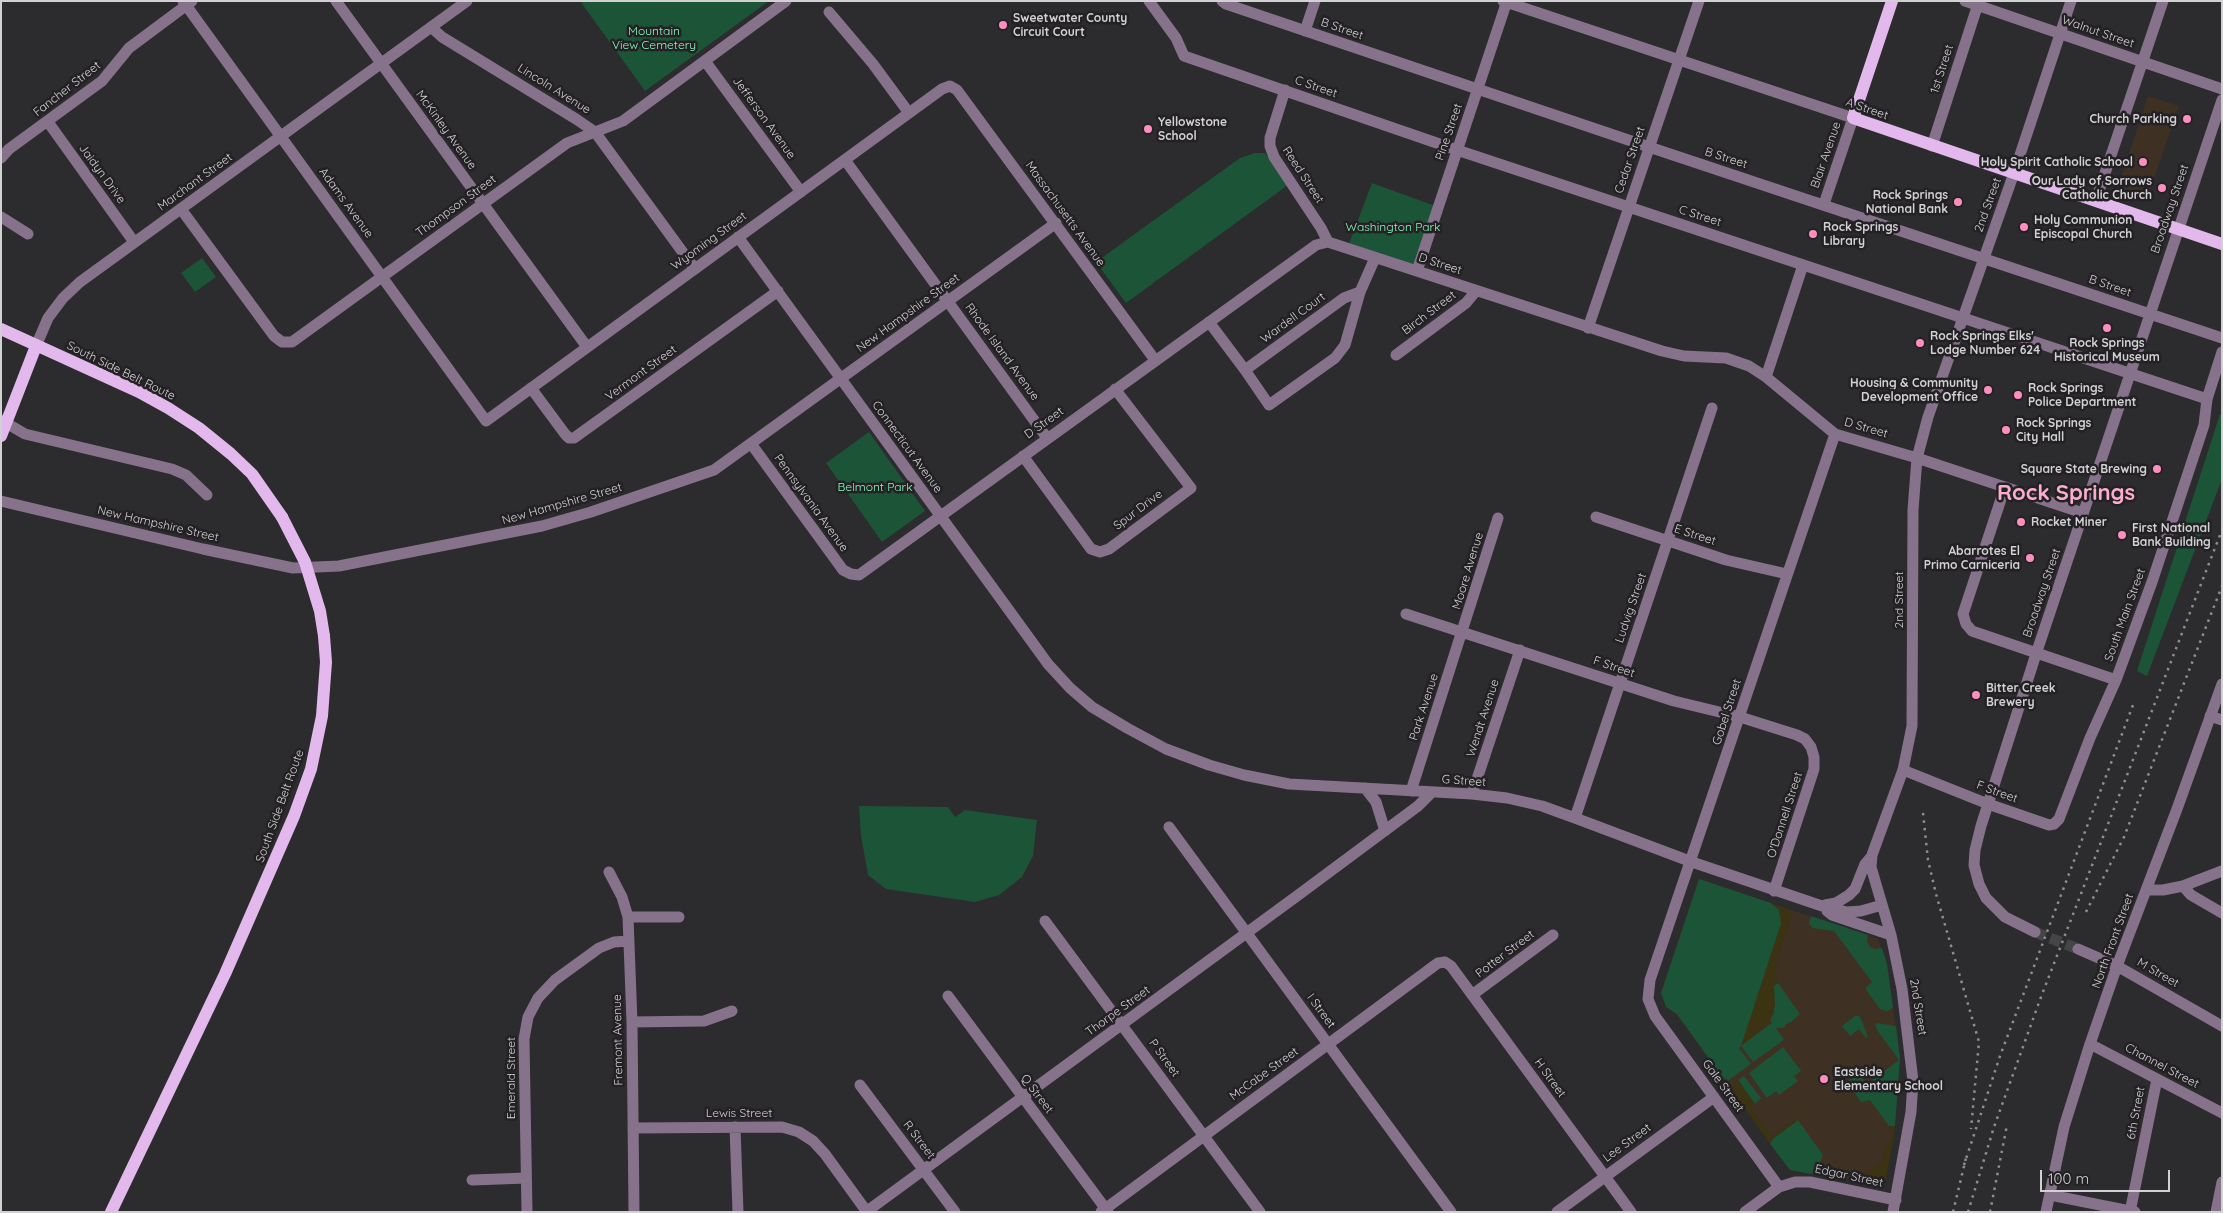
<!DOCTYPE html>
<style>
body{margin:0}
#map{position:relative;width:2223px;height:1213px;overflow:hidden;background:#2c2b2d;font-family:Quicksand,sans-serif}
canvas{display:block}
.frame{position:absolute;inset:0;border:2px solid #d1d0d2;pointer-events:none}
.scale{position:absolute;left:2040px;top:1170px;width:130px;height:22px;box-sizing:border-box;border:2px solid #d1d0d2;border-top:0;padding-left:6px;font-size:15px;line-height:18px;white-space:nowrap;color:#d1d0d2;-webkit-text-stroke:4px #232124;paint-order:stroke}
</style>
<div id="map">
<canvas width="2223" height="1213"></canvas>
<div class="frame"></div>
<div class="scale">100 m</div>
</div>
<script>
const g = document.querySelector('canvas').getContext('2d');
g.lineJoin = 'round';
function paint(path, color) {
  g.fillStyle = color;
  g.fill(path, 'evenodd');
}
function shape(rows) {
  const path = new Path2D();
  for (const r of rows) {
    path.moveTo(r[0], r[1]);
    for (let i = 2; i < r.length; i += 2) path.lineTo(r[i], r[i + 1]);
  }
  return path;
}
function stroke(path, color, width, dash) {
  g.strokeStyle = color;
  g.lineWidth = width;
  g.lineCap = dash ? 'butt' : 'round';
  g.setLineDash(dash || []);
  g.stroke(path);
}
function write(font, color, halo, rows, align = 'center') {
  g.font = font + ' Quicksand,sans-serif';
  g.lineWidth = 5;
  g.setLineDash([]);
  g.textBaseline = 'middle';
  g.strokeStyle = halo;
  g.fillStyle = color;
  for (const [text, x, y, turn = 0] of rows) {
    g.save();
    g.translate(x, y);
    g.rotate((+turn || 0) * Math.PI / 180);
    g.textAlign = isNaN(turn) ? turn : align;
    if (halo) g.strokeText(text, 0, 0);
    g.fillText(text, 0, 0);
    g.restore();
  }
}
const education = shape([
 [2148,96,2179,106,2146,202,2116,193],
 [1699,879,1878,939,1887,964,1900,1058,1894,1134,1886,1178,1883,1182,1875,1184,1790,1170,1677,1015,1666,1007,1661,993]
]);
const green = shape([
 [580,1,769,1,645,91],
 [1255,153,1265,153,1288,185,1126,303,1096,262,1240,158],
 [1372,183,1438,207,1417,271,1347,249],
 [202,258,216,277,195,292,181,273],
 [2220,414,2222,415,2222,479,2147,676,2137,671],
 [869,432,925,511,882,542,826,463],
 [859,806,948,807,955,817,965,810,1037,820,1033,856,1022,877,999,895,975,902,886,889,868,875,861,836],
 [1699,879,1771,903,1779,910,1781,917,1781,924,1742,1045,1772,1023,1770,1020,1774,1013,1774,985,1778,983,1800,1014,1791,1022,1786,1024,1784,1028,1776,1028,1784,1040,1753,1062,1741,1046,1739,1048,1751,1064,1729,1080,1723,1078,1677,1014,1666,1007,1661,993],
 [1811,916,1868,935,1867,941,1869,946,1874,949,1882,948,1887,964,1893,1008,1887,1011,1880,1009,1866,990,1866,987,1872,982,1834,931,1812,928,1809,923],
 [1855,1016,1859,1016,1861,1019,1868,1037,1866,1038,1859,1029,1850,1036,1842,1026],
 [1877,1023,1896,1026,1900,1058,1895,1126,1889,1126,1870,1100,1861,1102,1847,1082,1859,1073,1867,1084,1899,1060,1877,1030,1875,1024],
 [1783,1047,1801,1071,1794,1076,1798,1081,1779,1095,1776,1091,1767,1098,1749,1073],
 [1744,1076,1761,1098,1755,1104,1738,1080],
 [1798,1120,1823,1155,1816,1172,1811,1174,1790,1170,1770,1144,1772,1139]
]);
const sand = shape([
 [1771,903,1789,909,1792,914,1777,960,1775,973,1778,983,1774,986,1775,1005,1773,1013,1766,1026,1741,1046,1781,924,1779,910],
 [1738,1080,1755,1104,1750,1107,1772,1137,1799,1117,1802,1120,1800,1122,1798,1120,1773,1139,1770,1144,1733,1091,1734,1083],
 [1889,1126,1895,1126,1894,1134,1886,1178,1883,1182,1875,1184,1831,1177,1830,1174,1827,1175,1828,1170,1830,1169,1835,1170,1840,1177,1857,1180,1885,1159,1882,1152,1890,1142,1891,1133]
]);
const minorTunnel = shape([
 [2035,932,2078,949]
]);
const minor = shape([
 [183,1,486,421,942,89,950,86,957,90,1155,360],
 [336,1,587,347],
 [1149,1,1176,38,1184,56,1457,150,2207,399],
 [1222,1,1226,4,1649,147,2222,338],
 [1503,1,1853,118,1824,204],
 [1965,1,2222,89],
 [829,12,873,64,909,113],
 [431,27,442,37,576,119,595,132,695,269],
 [1305,31,1315,1],
 [705,61,801,192],
 [1285,90,1270,138,1270,146,1274,157,1321,228,1328,242],
 [48,122,134,242],
 [1932,146,1979,1],
 [1,158,9,149,102,81,129,48,192,1],
 [845,160,1047,438],
 [2096,200,2163,1],
 [181,209,274,336,282,342,292,342,567,143,623,121,786,1],
 [1,217,28,234],
 [738,237,1048,664,1070,688,1092,707,1127,728,1166,749,1209,765,1244,775,1289,784,1472,794,1507,798,1542,806,1575,818,1692,862,1822,906,1847,912,1861,911,1882,905],
 [1417,271,1507,1],
 [1360,292,1375,258],
 [1209,322,1245,370,1344,298,1360,292,1345,345,1335,358,1269,405,1245,370],
 [1588,328,1699,1],
 [36,346,48,318,63,298,80,282,467,1],
 [1396,355,1466,303,1476,291],
 [1766,377,1803,265],
 [531,388,565,434,569,438,574,438,778,291],
 [1,420,25,434,172,469,186,475,207,495],
 [752,445,843,570,851,574,859,575,1316,245,1328,242,1662,351,1684,356,1726,358,1749,366,1766,377,1835,434,1917,458,2083,513],
 [1023,456,1091,549,1100,552,1109,549,1191,488,1115,389],
 [2005,487,1963,614,1966,624,1972,631,2116,680],
 [1,501,203,549,293,568,339,566,542,526,591,512,714,470,1056,223],
 [1596,517,1726,560,1787,574],
 [1406,614,1674,701,1740,717,1797,735,1805,739,1811,747,1814,757,1814,769,1774,891],
 [2210,716,2222,720],
 [1903,770,1988,804,2049,825,2054,824,2059,819,2090,738,2116,680,2152,582,2204,425,2207,399,2222,352],
 [1365,788,1376,802,1385,831],
 [1411,791,1498,518],
 [1472,794,1520,650],
 [1575,818,1712,408],
 [1169,827,1451,1212],
 [609,872,622,897,628,917,632,1022,634,1212],
 [2183,886,2191,895,2222,913],
 [2146,890,2163,890,2183,886,2222,871],
 [1825,905,1836,903,1849,895,1855,889,1865,864,1871,857],
 [1827,911,1832,915,1891,935],
 [628,917,679,917],
 [1045,921,1260,1212],
 [2035,932,2005,917,1986,898,1979,884,1974,865,1975,850,1981,826,2036,654,2222,100],
 [2078,949,2117,966,2222,1026],
 [1472,995,1553,935],
 [948,996,1108,1212],
 [632,1022,704,1021,732,1011],
 [2090,1044,2222,1113],
 [860,1085,955,1212],
 [735,1127,738,1212],
 [633,1128,782,1127,799,1132,813,1141,825,1154,867,1212],
 [472,1180,526,1178],
 [1779,1187,1655,1016,1648,999,1650,980,1835,434],
 [2050,1195,2135,1212],
 [527,1212,524,1039,528,1017,538,998,555,980,599,948,614,942,629,941],
 [866,1212,1301,893,1418,806,1432,792],
 [1101,1212,1438,963,1445,962,1451,966,1631,1212],
 [1557,1212,1714,1097],
 [1745,1212,1779,1187,1795,1182,1810,1182,1896,1200],
 [1893,1212,1911,1112,1913,1081,1902,989,1891,935,1871,867,1872,855,1903,770,1912,726,1913,510,1917,458,1928,417,2014,173,2071,1],
 [2046,1212,2064,1127,2090,1044,2117,966,2177,809,2222,684],
 [2130,1212,2157,1079],
 [2216,1212,2222,1182]
]);
const major = shape([
 [1892,1,1853,118,2222,244],
 [1,329,139,392,168,408,199,428,231,454,252,474,282,517],
 [1,436,36,346],
 [111,1212,225,974,294,816,311,769,322,716,326,662,324,636]
]);
const rail = shape([
 [1923,813,1928,860,1936,894,1979,1042,1971,1129],
 [2086,912,2124,837,2222,586],
 [1964,1165,2000,1056,2133,705],
 [1953,1212,1966,1158],
 [1968,1212,1994,1127,2041,997,2222,530],
 [1990,1212,2007,1125]
]);
const majorBridge = shape([
 [282,517,305,562,320,611,324,636]
]);
const markers = [
 [1003,25,5,"#fd8ebf"],
 [2187,119,5,"#fd8ebf"],
 [1148,129,5,"#fd8ebf"],
 [2143,162,5,"#fd8ebf"],
 [2162,188,5,"#fd8ebf"],
 [1958,202,5,"#fd8ebf"],
 [2024,227,5,"#fd8ebf"],
 [1813,234,5,"#fd8ebf"],
 [2107,328,5,"#fd8ebf"],
 [1920,343,5,"#fd8ebf"],
 [1988,390,5,"#fd8ebf"],
 [2018,395,5,"#fd8ebf"],
 [2006,430,5,"#fd8ebf"],
 [2157,469,5,"#fd8ebf"],
 [2021,522,5,"#fd8ebf"],
 [2122,535,5,"#fd8ebf"],
 [2030,558,5,"#fd8ebf"],
 [1976,695,5,"#fd8ebf"],
 [1824,1079,5,"#fd8ebf"]
];
const poiNames = [
 ["Sweetwater County",1013,18],
 ["Circuit Court",1013,32],
 ["Church Parking",2177,119,"right"],
 ["Yellowstone",1158,122],
 ["School",1158,136],
 ["Holy Spirit Catholic School",2133,162,"right"],
 ["Our Lady of Sorrows",2152,181,"right"],
 ["Catholic Church",2152,195,"right"],
 ["Rock Springs",1948,195,"right"],
 ["National Bank",1948,209,"right"],
 ["Holy Communion",2034,220],
 ["Episcopal Church",2034,234],
 ["Rock Springs",1823,227],
 ["Library",1823,241],
 ["Rock Springs Elks'",1930,336],
 ["Lodge Number 624",1930,350],
 ["Rock Springs",2107,343,"center"],
 ["Historical Museum",2107,357,"center"],
 ["Housing & Community",1978,383,"right"],
 ["Development Office",1978,397,"right"],
 ["Rock Springs",2028,388],
 ["Police Department",2028,402],
 ["Rock Springs",2016,423],
 ["City Hall",2016,437],
 ["Square State Brewing",2147,469,"right"],
 ["Rocket Miner",2031,522],
 ["First National",2132,528],
 ["Bank Building",2132,542],
 ["Abarrotes El",2020,551,"right"],
 ["Primo Carniceria",2020,565,"right"],
 ["Bitter Creek",1986,688],
 ["Brewery",1986,702],
 ["Eastside",1834,1072],
 ["Elementary School",1834,1086]
];
const streetNames = [
 ["B Street",1342,29,19],
 ["Walnut Street",2098,32,19],
 ["1st Street",1942,69,-72],
 ["C Street",1316,87,19],
 ["Fancher Street",67,89,-38],
 ["Lincoln Avenue",554,89,32],
 ["A Street",1867,109,19],
 ["Jefferson Avenue",764,118,54],
 ["McKinley Avenue",446,130,54],
 ["Pine Street",1449,132,-71],
 ["Blair Avenue",1826,155,-71],
 ["B Street",1726,158,18],
 ["Cedar Street",1630,160,-71],
 ["Jaidyn Drive",102,174,54],
 ["Reed Street",1303,175,57],
 ["Marchant Street",195,182,-36],
 ["Adams Avenue",346,203,54],
 ["2nd Street",1988,205,-70],
 ["Thompson Street",456,206,-36],
 ["Broadway Street",2170,209,-71],
 ["Massachusetts Avenue",1065,214,54],
 ["C Street",1700,216,18],
 ["Wyoming Street",709,241,-36],
 ["D Street",1440,264,18],
 ["B Street",2110,286,19],
 ["New Hampshire Street",908,313,-36],
 ["Birch Street",1429,313,-37],
 ["Wardell Court",1293,318,-36],
 ["Rhode Island Avenue",1002,352,54],
 ["South Side Belt Route",121,371,26],
 ["Vermont Street",641,373,-36],
 ["D Street",1044,423,-36],
 ["D Street",1866,428,16],
 ["Connecticut Avenue",907,447,54],
 ["Pennsylvania Avenue",811,503,54],
 ["New Hampshire Street",562,504,-16],
 ["Spur Drive",1138,510,-37],
 ["New Hampshire Street",158,524,13],
 ["E Street",1695,535,18],
 ["Moore Avenue",1468,571,-73],
 ["Broadway Street",2042,593,-71],
 ["2nd Street",1899,600,-90],
 ["Ludvig Street",1631,608,-71],
 ["South Main Street",2125,615,-70],
 ["F Street",1614,667,19],
 ["Park Avenue",1424,707,-72],
 ["Gobel Street",1727,712,-72],
 ["Wendt Avenue",1483,718,-72],
 ["G Street",1464,781,4],
 ["F Street",1997,792,20],
 ["South Side Belt Route",280,806,-70],
 ["O'Donnell Street",1785,815,-72],
 ["North Front Street",2113,941,-70],
 ["Potter Street",1505,954,-37],
 ["M Street",2158,973,30],
 ["2nd Street",1918,1007,81],
 ["Thorpe Street",1118,1011,-36],
 ["I Street",1321,1011,54],
 ["Fremont Avenue",618,1040,-91],
 ["P Street",1164,1058,54],
 ["Channel Street",2162,1066,28],
 ["McCabe Street",1264,1074,-36],
 ["Emerald Street",511,1078,-90],
 ["H Street",1550,1078,54],
 ["Gale Street",1723,1086,54],
 ["Q Street",1037,1094,53],
 ["Lewis Street",739,1113],
 ["6th Street",2136,1113,-79],
 ["R Street",919,1140,53],
 ["Lee Street",1627,1143,-36],
 ["Edgar Street",1849,1176,12]
];
const parkNames = [
 ["Mountain",654,31],
 ["View Cemetery",654,45],
 ["Washington Park",1393,227],
 ["Belmont Park",875,487]
];
const townNames = [
 ["Rock Springs",2066,493]
];
paint(education, '#3e3023');
paint(green, '#1c5438');
paint(sand, '#3b3312');
stroke(minorTunnel, '#454446', 11, [11, 5.5]);
stroke(minor, '#87728c', 11);
stroke(major, '#e3b8ed', 12);
stroke(rail, '#8e8d8f', 2.5, [2.5, 5]);
stroke(majorBridge, '#e3b8ed', 12);
for (const [x, y, r, color] of markers) {
  const dot = new Path2D();
  dot.arc(x, y, r, 0, 2 * Math.PI);
  g.fillStyle = color;
  g.fill(dot);
  stroke(dot, '#232124', 2);
}
write('bold 12px', '#d1d0d2', '#232124', poiNames, 'left');
write('12px', '#d1d0d2', '#232124', streetNames);
write('12px', '#88f6bb', '#232124', parkNames);
write('bold 22px', '#fbadcd', '#232124', townNames);
</script>
